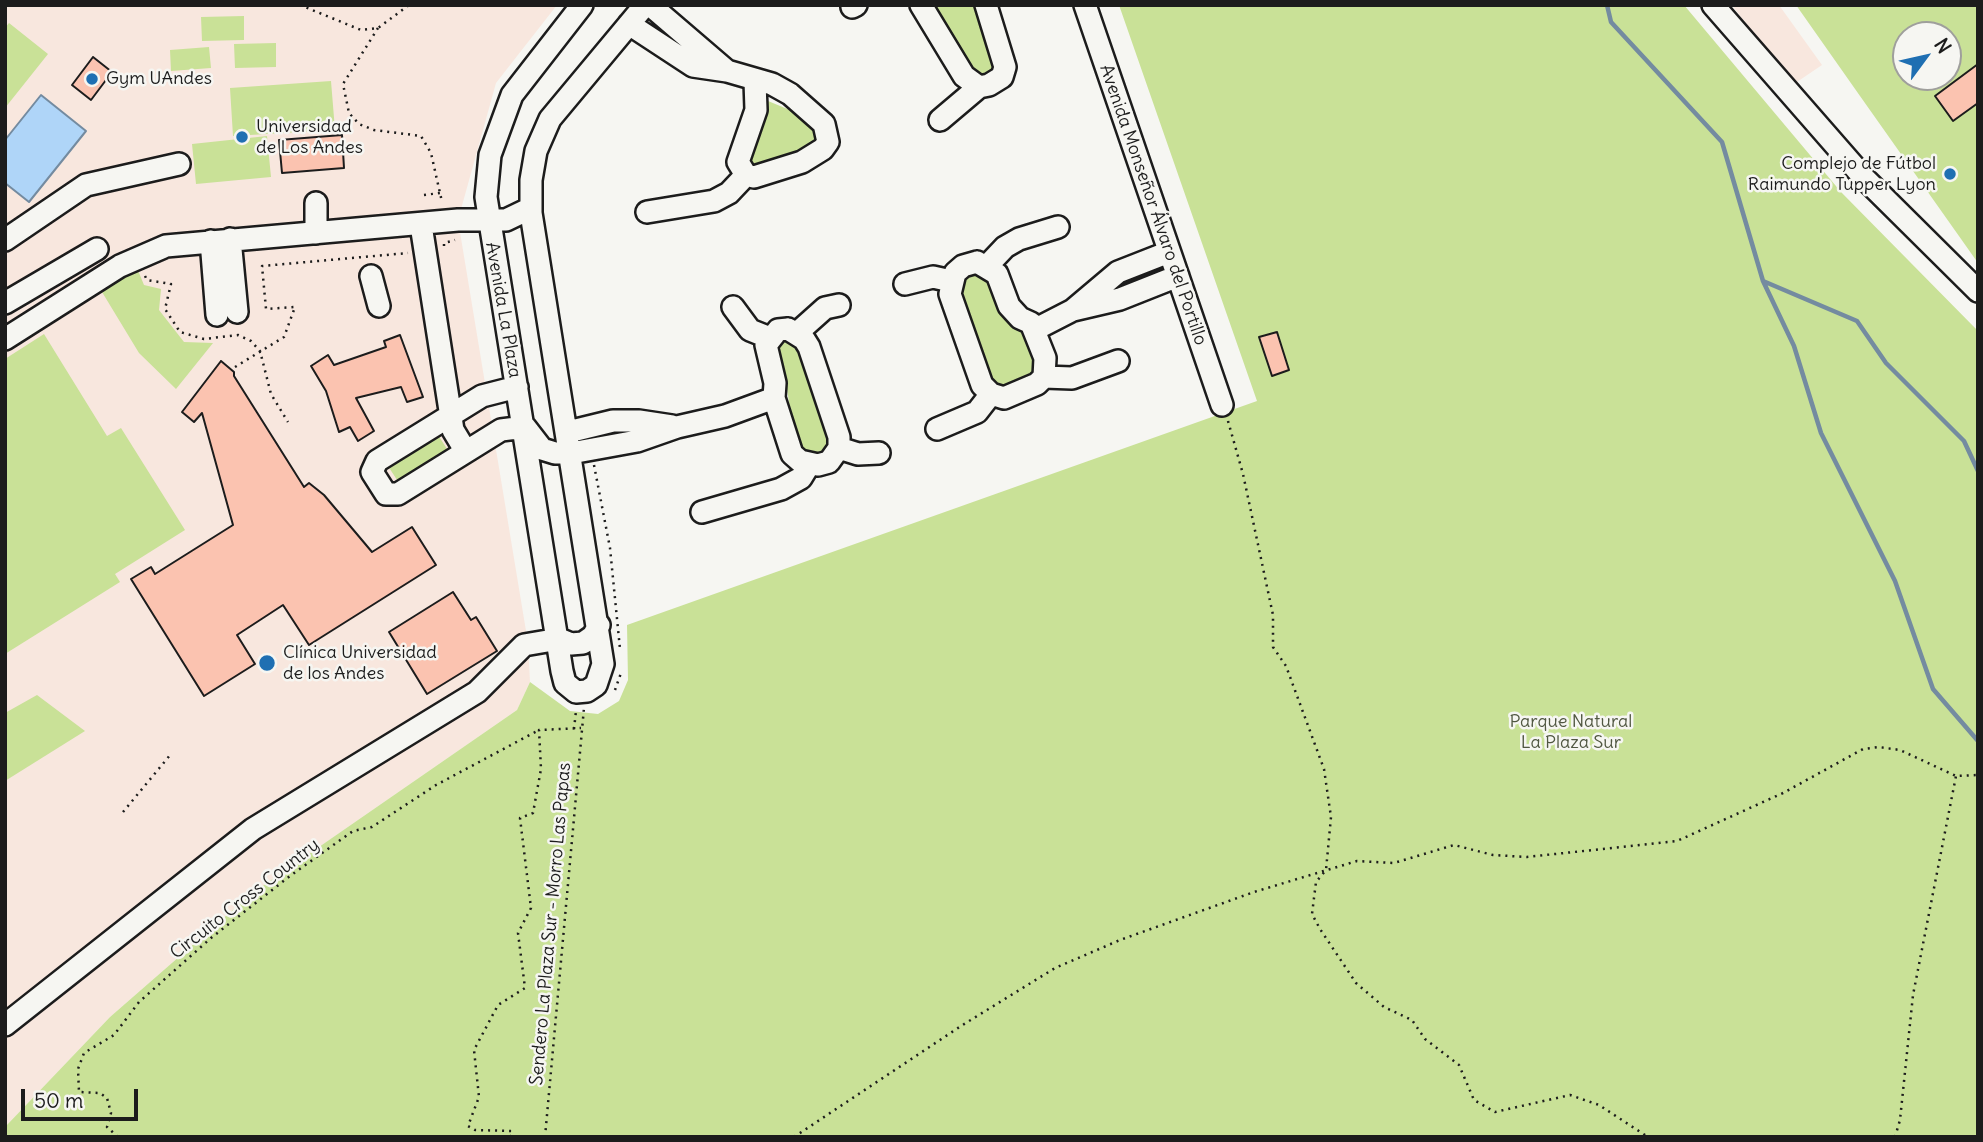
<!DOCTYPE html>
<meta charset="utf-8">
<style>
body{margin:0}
#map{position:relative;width:1983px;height:1142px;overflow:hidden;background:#f6f6f2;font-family:Delius,sans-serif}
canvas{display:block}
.frame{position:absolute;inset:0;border:7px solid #1c1c1c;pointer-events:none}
.north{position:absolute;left:1892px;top:21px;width:70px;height:70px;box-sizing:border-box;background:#f6f6f2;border:2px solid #9f9f9c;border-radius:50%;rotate:57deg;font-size:19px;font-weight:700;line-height:28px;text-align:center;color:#1c1c1c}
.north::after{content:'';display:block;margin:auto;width:24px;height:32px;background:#1f6fb2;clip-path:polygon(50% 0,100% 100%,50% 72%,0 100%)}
.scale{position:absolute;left:21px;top:1089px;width:117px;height:32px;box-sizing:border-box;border:4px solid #1c1c1c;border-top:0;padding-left:9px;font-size:21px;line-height:24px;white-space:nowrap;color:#1c1c1c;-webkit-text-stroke:5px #f6f6f2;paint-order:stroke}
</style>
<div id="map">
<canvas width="1983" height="1142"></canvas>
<div class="frame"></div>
<div class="north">N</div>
<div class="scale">50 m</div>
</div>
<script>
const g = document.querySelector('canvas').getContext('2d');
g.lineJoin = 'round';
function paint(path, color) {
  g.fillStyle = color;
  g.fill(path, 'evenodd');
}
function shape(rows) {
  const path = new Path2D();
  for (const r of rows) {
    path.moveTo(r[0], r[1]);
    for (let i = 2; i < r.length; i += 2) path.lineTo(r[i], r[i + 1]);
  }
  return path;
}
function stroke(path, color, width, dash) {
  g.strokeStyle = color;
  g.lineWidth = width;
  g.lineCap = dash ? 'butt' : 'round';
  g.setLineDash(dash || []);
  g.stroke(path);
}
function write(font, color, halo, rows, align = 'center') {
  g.font = font + ' Delius,sans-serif';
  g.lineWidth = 5;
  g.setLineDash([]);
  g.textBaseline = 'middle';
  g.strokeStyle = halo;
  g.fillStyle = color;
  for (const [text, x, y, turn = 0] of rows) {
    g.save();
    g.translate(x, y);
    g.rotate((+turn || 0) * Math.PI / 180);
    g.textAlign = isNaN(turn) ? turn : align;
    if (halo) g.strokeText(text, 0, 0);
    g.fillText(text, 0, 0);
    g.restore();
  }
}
const built = shape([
 [5,5,557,5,496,83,458,220,528,643,530,682,517,710,251,894,110,1017,5,1127],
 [1732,5,1779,5,1822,65,1791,86]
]);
const green = shape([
 [931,5,977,5,997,74,980,83],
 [1119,5,1684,5,1841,192,1978,331,1978,1137,5,1137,5,1127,110,1017,251,894,517,710,530,682,570,711,598,714,619,701,628,680,627,625,1257,401],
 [1796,5,1978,5,1978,263,1860,96],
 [1906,35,1948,35,1948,77,1906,77],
 [244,16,244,40,202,41,201,17],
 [9,23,48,54,5,108,5,28],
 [276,43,276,67,235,68,234,44],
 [209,47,211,68,171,71,170,50],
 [331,81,335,130,233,136,230,88],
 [768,101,807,117,817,130,813,146,751,167,745,159,762,129],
 [267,136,271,177,196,184,192,144],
 [137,268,144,285,161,289,159,310,184,342,213,343,176,389,139,353,102,292],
 [976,270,991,278,1005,316,1018,329,1030,335,1037,355,1034,377,996,390,979,375,956,301,960,279],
 [44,334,107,436,121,428,185,530,115,574,120,582,5,654,5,359],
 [785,337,802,349,834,443,823,457,807,457,794,437,785,375,772,344],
 [438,435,449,452,399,483,388,466],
 [37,695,85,731,5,781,5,713]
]);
const water = shape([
 [41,95,86,131,29,202,5,183,5,140,41,95]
]);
const stream = shape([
 [1607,5,1611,22,1722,142,1763,281,1794,346,1821,433,1895,581,1933,689,1978,741],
 [1763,281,1857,321,1886,363,1964,441,1978,471]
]);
const building = shape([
 [93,57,112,72,91,100,72,85,93,57],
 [1978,64,1978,103,1953,121,1935,96,1978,64],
 [342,135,344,168,282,173,279,140,342,135],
 [1277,332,1289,370,1272,376,1259,337,1277,332],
 [400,335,423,397,407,402,401,387,356,398,374,431,358,441,350,427,339,432,326,391,311,366,328,355,334,365,386,347,384,341,400,335],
 [221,361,234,372,234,376,304,487,309,483,324,495,372,552,412,527,436,565,309,645,283,605,237,635,255,664,204,696,131,579,151,567,155,574,233,525,202,413,194,422,182,412,221,361],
 [453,592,471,620,476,617,497,651,427,694,389,632,453,592]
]);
const path = shape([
 [300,5,361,30,378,28,409,5],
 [378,28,343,84,349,113,359,124,374,130,421,136,431,153,442,202],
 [424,195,440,193],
 [444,246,444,243,455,240],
 [145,276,147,280,171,284,165,309,180,332,204,339,238,335,251,341,260,351,271,394,288,422],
 [235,367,284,337,295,307,266,309,262,266,408,253],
 [1228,421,1243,474,1273,615,1273,647,1286,666,1324,769,1331,817,1326,870,1316,882,1312,914,1320,929,1356,983,1384,1007,1412,1020,1425,1039,1459,1065,1474,1100,1495,1112,1570,1095,1599,1105,1648,1137],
 [594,465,610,548,620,649],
 [615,690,621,673],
 [574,729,576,711],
 [123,812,171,754],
 [118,1137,107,1127,111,1113,107,1098,100,1093,79,1092,78,1069,84,1053,114,1035,139,1002,211,938,290,876,353,831,372,827,436,785,539,730],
 [511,1137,512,1131,475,1130,468,1126,479,1097,474,1050,498,1005,525,988,518,933,531,908,520,818,533,813,541,769,539,730,581,728],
 [545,1137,584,708],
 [794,1137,961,1026,1055,968,1120,940,1254,892,1357,861,1394,863,1454,845,1493,855,1527,857,1677,841,1783,793,1863,749,1879,747,1900,750,1956,776,1978,775],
 [1895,1137,1900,1120,1913,995,1956,776]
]);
const minor = shape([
 [582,5,512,95,490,155,486,197,562,671,565,683,576,692,587,691,596,685,603,664,531,213,531,180,536,151,550,119,645,5],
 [650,5,727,71],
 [921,5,964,76,979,87,989,85,1002,77,1005,67,986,5],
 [1085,5,1222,405],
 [1713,5,1865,179,1978,291],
 [852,7,856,5],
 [629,24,693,66,727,71,772,84,790,94,824,124,828,142,823,149,802,162,754,177,746,175,738,162,756,110,755,81],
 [940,120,979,87],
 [316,203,316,233],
 [647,212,714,201,729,193,746,175],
 [421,225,453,430,465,450],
 [230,239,237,312],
 [5,240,86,185,179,164],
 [211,241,217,315],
 [977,262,997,274,1009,306,1020,318,1031,323,1045,358,1044,377,1037,384,1004,398,991,394,982,385,950,294,955,273,963,266,977,262],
 [987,266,1005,247,1019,239,1058,227],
 [371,276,379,306],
 [905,284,933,277,951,281],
 [5,303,97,249],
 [733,307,750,330,770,338],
 [1073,310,1120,299,1178,276],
 [788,329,804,339,809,347,839,437,839,448,829,462,818,465,800,461,792,454,774,398,775,383,766,345,778,330,788,329],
 [1036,329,1073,310,1118,272,1169,252],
 [797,333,825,308,839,305],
 [5,339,120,266,166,246,458,220,506,220,531,208],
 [1044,377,1072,378,1118,361],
 [517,387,482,396,377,461,372,472,386,494,398,494,501,430,525,427,542,449,555,453,571,453,637,441,677,427,725,416,774,398],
 [937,429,977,412,991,394],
 [568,432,613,421,639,421,672,426],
 [839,448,858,454,879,453],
 [702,512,781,489,801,478,809,465],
 [559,639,571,644,583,643,593,636,599,625],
 [5,1025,253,829,477,692,524,645,559,639]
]);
const markers = [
 [92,79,7,"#1f6fb2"],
 [242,137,7,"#1f6fb2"],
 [1950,174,7,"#1f6fb2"],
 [267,663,9,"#1f6fb2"]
];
const poiNames = [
 ["Gym UAndes",106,79],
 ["Universidad",256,127],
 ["de Los Andes",256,148],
 ["Complejo de Fútbol",1936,164,"right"],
 ["Raimundo Tupper Lyon",1936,185,"right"],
 ["Clínica Universidad",283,653],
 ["de los Andes",283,674]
];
const streetNames = [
 ["Avenida Monseñor Álvaro del Portillo",1153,205,71],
 ["Avenida La Plaza",503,310,80],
 ["Circuito Cross Country",245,899,-38],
 ["Sendero La Plaza Sur - Morro Las Papas",551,924,-85]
];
const parkNames = [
 ["Parque Natural",1571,722],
 ["La Plaza Sur",1571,743]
];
paint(built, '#f8e7de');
paint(green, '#c9e197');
paint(water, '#afd5f8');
stroke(water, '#748ba0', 2);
stroke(stream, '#748ba0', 4.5);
paint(building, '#fbc3b0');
stroke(building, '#1c1c1c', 2);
stroke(minor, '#1c1c1c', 26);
stroke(path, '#1c1c1c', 2.5, [2, 5]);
stroke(minor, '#f6f6f2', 21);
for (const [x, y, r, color] of markers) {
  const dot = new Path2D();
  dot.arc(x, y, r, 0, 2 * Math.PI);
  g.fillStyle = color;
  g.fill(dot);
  stroke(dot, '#f6f6f2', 2.5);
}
write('18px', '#1c1c1c', '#f6f6f2', poiNames, 'left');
write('18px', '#1c1c1c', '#f6f6f2', streetNames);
write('18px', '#505741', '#f6f6f2', parkNames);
</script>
